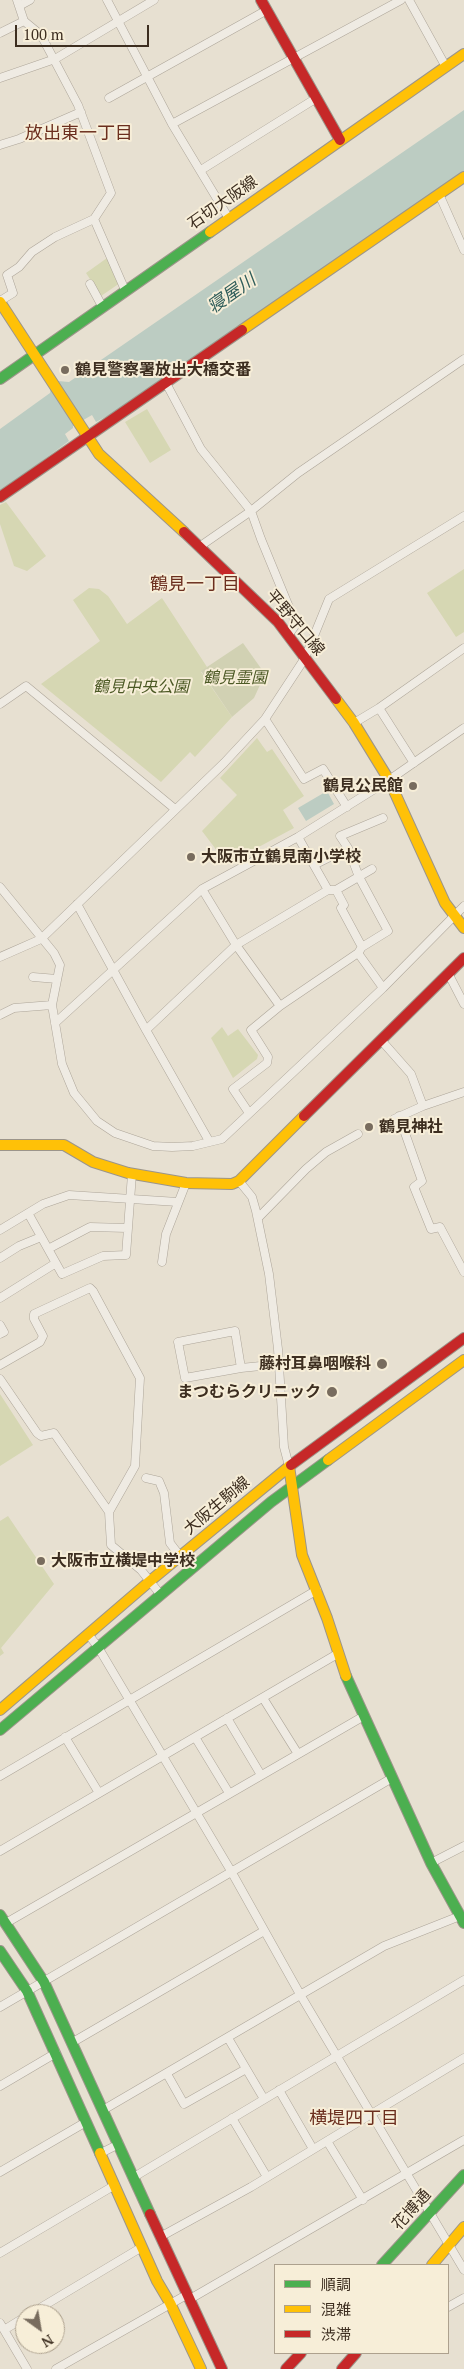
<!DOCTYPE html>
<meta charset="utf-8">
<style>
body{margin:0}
#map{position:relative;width:464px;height:2369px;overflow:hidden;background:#e7e0d1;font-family:"PT Serif","Noto Sans JP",serif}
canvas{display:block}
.legend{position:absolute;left:274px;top:2264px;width:175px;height:90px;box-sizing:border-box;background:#f7eed8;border:1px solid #ada18e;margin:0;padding:6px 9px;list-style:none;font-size:15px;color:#3d2e20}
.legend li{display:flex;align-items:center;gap:10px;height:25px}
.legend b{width:25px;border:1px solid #ada18e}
.north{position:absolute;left:15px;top:2304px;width:50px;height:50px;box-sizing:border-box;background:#f7eed8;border:1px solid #ada18e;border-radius:50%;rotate:148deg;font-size:14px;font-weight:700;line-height:20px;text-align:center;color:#3d2e20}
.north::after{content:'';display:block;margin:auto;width:18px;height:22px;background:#786c5e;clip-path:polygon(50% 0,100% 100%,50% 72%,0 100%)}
.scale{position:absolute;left:15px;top:25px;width:134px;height:22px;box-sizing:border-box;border:2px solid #3d2e20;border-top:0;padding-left:6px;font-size:15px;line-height:18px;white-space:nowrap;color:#3d2e20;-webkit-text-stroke:4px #f7eed8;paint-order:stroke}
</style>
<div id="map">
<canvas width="464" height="2369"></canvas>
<ul class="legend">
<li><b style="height:6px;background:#4caf50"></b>順調</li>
<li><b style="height:6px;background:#ffc107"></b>混雑</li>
<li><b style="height:6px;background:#c62828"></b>渋滞</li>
</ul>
<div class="north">N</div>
<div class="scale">100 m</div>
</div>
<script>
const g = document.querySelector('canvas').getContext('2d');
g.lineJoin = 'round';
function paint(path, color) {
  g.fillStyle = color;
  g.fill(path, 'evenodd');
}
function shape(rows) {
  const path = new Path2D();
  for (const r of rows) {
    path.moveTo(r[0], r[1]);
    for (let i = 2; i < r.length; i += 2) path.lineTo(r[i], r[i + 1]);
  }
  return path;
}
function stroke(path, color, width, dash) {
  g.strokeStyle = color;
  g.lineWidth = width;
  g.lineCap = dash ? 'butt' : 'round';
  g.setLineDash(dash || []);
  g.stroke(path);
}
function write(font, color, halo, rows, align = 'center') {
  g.font = font + ' "PT Serif","Noto Sans JP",serif';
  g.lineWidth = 4;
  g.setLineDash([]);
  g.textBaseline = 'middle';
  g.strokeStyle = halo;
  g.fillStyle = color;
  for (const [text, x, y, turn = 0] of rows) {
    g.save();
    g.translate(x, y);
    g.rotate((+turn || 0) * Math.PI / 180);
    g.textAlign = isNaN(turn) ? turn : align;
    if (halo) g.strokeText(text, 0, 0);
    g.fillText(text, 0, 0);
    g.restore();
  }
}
const green = shape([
 [107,258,120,283,101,296,86,273],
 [147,409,171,450,150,463,125,422],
 [6,502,46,556,27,571,14,566,0,524,0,505],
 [464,569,464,632,456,637,427,593],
 [89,588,99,589,108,596,127,624,162,598,207,667,201,672,232,717,195,757,190,752,161,782,41,684,100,641,73,600],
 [257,738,267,752,272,749,304,796,283,810,294,828,227,864,202,831,237,795,220,778],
 [222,1027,228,1036,238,1029,258,1055,257,1059,233,1078,211,1038],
 [0,1394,33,1445,0,1466],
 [8,1516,54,1584,1,1648,4,1653,0,1656,0,1521]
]);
const cemetery = shape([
 [243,643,265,674,254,698,232,717,201,671]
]);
const water = shape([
 [464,110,464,171,113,413,96,422,92,415,73,426,73,428,65,434,69,441,0,492,0,429,50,393,51,386,58,381,69,382],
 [327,791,334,804,306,821,298,808]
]);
const street = shape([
 [107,0,172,124,228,217],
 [409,0,446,67],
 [19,6,30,0],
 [0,33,24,21],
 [0,78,55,59,154,0],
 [109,98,267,10],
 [172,124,401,0],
 [0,145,19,139,81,112],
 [201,170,315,99],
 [439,194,464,250],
 [94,219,125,290],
 [90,284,102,306],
 [0,301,13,293,7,275,19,267,32,252,55,237,94,219,111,193,78,105,41,35,24,21,17,0],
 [166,383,201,449,251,511,261,539,296,624,288,636],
 [199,547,251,511,298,473,464,359],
 [0,704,26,686,175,809],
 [379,708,414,763],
 [265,719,304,779,323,769,347,807],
 [354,723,379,708,464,648],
 [314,865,348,848],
 [0,887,54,953,60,965,52,1005,62,1064,74,1093,97,1121,115,1133,153,1146,172,1147,193,1146,222,1139,383,988,464,906],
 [202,889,236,945,280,1006],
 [336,890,372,869],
 [77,904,146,1030],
 [362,947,388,931,359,877,348,848,340,836,383,818],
 [358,953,383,988],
 [0,957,41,939,224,763,265,719,305,658,329,599,464,516],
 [448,973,464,1004],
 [33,977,57,979],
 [0,1015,14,1008,52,1005],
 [55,1023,202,889,298,837,389,780,464,728],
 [381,1040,411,1074,423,1106],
 [249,1113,233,1089,267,1063,268,1057,251,1030,280,1006,358,953,362,947,341,908,344,905,336,890,328,890,298,837],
 [399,1116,422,1181,414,1187,431,1229,440,1227,464,1272],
 [394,1119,423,1106,464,1092],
 [209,1141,146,1030,236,945,328,890],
 [239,1181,252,1197,256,1211,269,1274,278,1349,284,1447,289,1466],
 [28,1213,62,1274,103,1256,126,1255,132,1174],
 [258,1218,306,1169,326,1152,358,1134],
 [0,1230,43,1204,69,1195,178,1202],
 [48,1249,90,1227,127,1228],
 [0,1258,19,1246,41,1237],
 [162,1262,166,1234,186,1183],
 [0,1298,56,1263],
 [0,1325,4,1332,0,1334],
 [0,1365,40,1342,43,1336,34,1319,34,1314,90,1288,93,1291,140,1378,135,1466,109,1512],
 [241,1368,235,1331,178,1342,185,1378,241,1368,280,1364],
 [0,1379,37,1433,41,1436,54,1433,109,1512,111,1545,141,1570,160,1594],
 [146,1478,159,1481,164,1493,170,1543,180,1556],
 [88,1634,98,1647,231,1871,301,1996,464,2270],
 [263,1698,298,1754],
 [227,1718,261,1775],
 [65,1737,99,1793],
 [195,1737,229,1793],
 [0,1776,317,1590],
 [0,1851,339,1653],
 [431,1863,464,1846],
 [6,1923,364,1716],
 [0,2007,392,1778],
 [228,2038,264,2099],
 [73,2042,264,1931],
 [167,2074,184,2104,246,2069],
 [0,2086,56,2053],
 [279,2090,313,2149],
 [103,2110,384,1946,460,1916],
 [232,2118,267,2177],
 [327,2141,363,2200],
 [101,2153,119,2144],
 [0,2172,86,2122],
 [134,2177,464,1980],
 [160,2237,251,2187,464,2058],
 [0,2253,115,2185],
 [190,2299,464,2140],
 [448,2307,464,2298],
 [30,2314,142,2247],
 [0,2323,27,2369],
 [4,2330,25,2317],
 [56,2369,188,2294]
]);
const fast = shape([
 [0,379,210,232],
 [346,1676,431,1863,464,1923],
 [0,1730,271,1502,328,1460],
 [0,1915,44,1982,150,2214],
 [0,1951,27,1991,100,2153],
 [382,2265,464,2175]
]);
const slow = shape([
 [210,232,464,54],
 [0,302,99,454,184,532],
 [242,330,464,177],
 [336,699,354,723,389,780,445,903,464,928],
 [0,1145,64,1145,93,1162,128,1173,186,1183,232,1184,239,1181,304,1116],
 [328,1460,464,1360],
 [289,1466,302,1555,327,1618,346,1676],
 [0,1710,150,1581,291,1465],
 [100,2153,157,2281,170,2303,201,2369],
 [432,2265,464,2227]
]);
const jam = shape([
 [261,0,340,140],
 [0,497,242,330],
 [184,532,278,622,336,699],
 [304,1116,464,958],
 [291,1465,464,1338],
 [150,2214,222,2369],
 [286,2369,301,2353],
 [342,2369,356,2353]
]);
const markers = [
 [65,370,5,"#786c5e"],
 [413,786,5,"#786c5e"],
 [191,857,5,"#786c5e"],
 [369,1127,5,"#786c5e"],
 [382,1364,6,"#786c5e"],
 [332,1392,6,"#786c5e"],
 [41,1561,5,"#786c5e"]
];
const streetNames = [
 ["石切大阪線",223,203,-35],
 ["平野守口線",295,623,50],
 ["大阪生駒線",217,1506,-40],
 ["花博通",412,2210,-48]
];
const poiNames = [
 ["鶴見警察署放出大橋交番",75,370],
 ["鶴見公民館",403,786,"right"],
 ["大阪市立鶴見南小学校",201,857],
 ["鶴見神社",379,1127],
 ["藤村耳鼻咽喉科",371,1364,"right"],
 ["まつむらクリニック",321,1392,"right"],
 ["大阪市立横堤中学校",51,1561]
];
const parkNames = [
 ["鶴見霊園",235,678],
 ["鶴見中央公園",141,687]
];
const neighbourhoodNames = [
 ["放出東一丁目",79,134],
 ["鶴見一丁目",195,585],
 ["横堤四丁目",354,2119]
];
const waterNames = [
 ["寝屋川",232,294,-35]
];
paint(green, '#d6d7b3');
paint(cemetery, '#d1d1b3');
paint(water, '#bcccc2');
stroke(street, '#ada599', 9);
stroke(fast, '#9c958a', 12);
stroke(slow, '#9c958a', 12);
stroke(jam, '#9c958a', 12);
stroke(street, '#efebe3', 8);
stroke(fast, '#4caf50', 10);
stroke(slow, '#ffc107', 10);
stroke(jam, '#c62828', 10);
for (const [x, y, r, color] of markers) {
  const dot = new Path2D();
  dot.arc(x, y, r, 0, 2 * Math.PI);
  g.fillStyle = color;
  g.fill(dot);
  stroke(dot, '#f7eed8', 2);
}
write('16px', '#3d2e20', '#f7eed8', streetNames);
write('bold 16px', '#3d2e20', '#f7eed8', poiNames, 'left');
write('italic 16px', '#4d5a26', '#f7eed8', parkNames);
write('18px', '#6b2e1e', '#f7eed8', neighbourhoodNames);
write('italic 18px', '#2f5d5a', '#f7eed8', waterNames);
</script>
